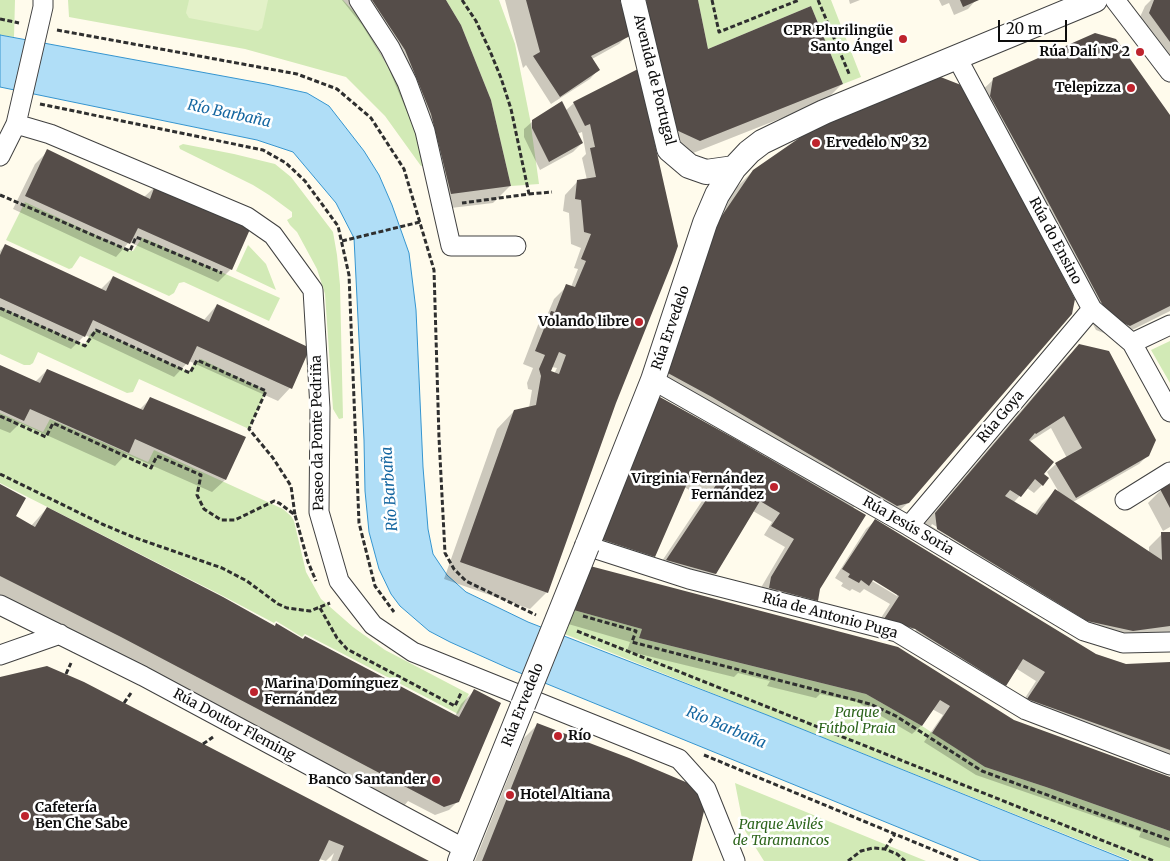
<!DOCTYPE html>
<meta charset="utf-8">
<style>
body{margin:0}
#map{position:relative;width:1170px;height:861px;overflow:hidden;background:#fffbec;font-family:Merriweather,serif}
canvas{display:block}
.scale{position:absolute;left:998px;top:20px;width:69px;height:22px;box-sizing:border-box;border:2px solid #0d0d0d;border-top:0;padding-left:6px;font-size:15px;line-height:18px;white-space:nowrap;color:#0d0d0d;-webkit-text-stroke:4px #fff;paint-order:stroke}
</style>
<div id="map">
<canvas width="1170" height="861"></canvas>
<div class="scale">20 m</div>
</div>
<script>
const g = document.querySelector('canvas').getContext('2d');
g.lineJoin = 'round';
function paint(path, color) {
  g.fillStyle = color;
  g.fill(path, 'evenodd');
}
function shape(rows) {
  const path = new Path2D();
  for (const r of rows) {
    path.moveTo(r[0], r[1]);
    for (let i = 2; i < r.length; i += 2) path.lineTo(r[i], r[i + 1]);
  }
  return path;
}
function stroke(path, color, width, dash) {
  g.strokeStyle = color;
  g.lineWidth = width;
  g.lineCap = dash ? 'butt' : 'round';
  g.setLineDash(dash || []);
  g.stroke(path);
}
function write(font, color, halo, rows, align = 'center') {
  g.font = font + ' Merriweather,serif';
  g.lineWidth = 5;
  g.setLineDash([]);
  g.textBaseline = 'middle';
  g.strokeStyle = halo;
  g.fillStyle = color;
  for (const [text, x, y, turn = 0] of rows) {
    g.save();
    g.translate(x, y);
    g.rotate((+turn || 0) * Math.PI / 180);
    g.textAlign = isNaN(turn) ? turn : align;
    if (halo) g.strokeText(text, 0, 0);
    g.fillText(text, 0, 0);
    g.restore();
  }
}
const green = shape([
 [0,0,15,0,14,37,0,35],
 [68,0,343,0,360,18,402,92,429,164,421,166,385,116,346,77,245,49,69,17],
 [446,0,499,0,515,44,530,119,539,184,511,186,491,100,461,25],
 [698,0,831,0,861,77,843,84,811,6,708,49],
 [183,144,234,154,275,164,291,177,333,232,337,255,340,285,343,418,339,419,333,409,325,294,317,269,297,232,290,225,287,220,292,217,292,212,269,195,253,185,180,149,179,146],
 [25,202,130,251,133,251,142,238,146,239,280,298,269,321,184,282,179,283,174,293,169,296,80,256,72,268,69,269,6,240],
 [248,245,266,264,276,290,236,271],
 [0,307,85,345,90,334,96,330,189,372,194,363,201,359,266,391,249,429,139,379,133,392,127,393,38,352,33,363,30,365,24,365,0,354],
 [1170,341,1170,383,1151,350],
 [0,413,43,432,50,419,148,462,154,450,283,509,291,516,294,521,306,572,321,599,353,627,385,650,469,694,458,714,305,634,302,637,276,621,274,623,223,596,0,483],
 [570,609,642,629,639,638,866,694,922,726,985,767,1046,787,1170,831,1170,861,1132,861,562,633],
 [735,783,926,861,764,861,744,829]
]);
const pitch = shape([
 [189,0,268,0,262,28,258,31,189,18,186,13]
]);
const water = shape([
 [0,35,266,84,307,93,329,106,364,151,379,175,392,205,409,253,416,310,423,467,428,529,433,554,447,575,466,592,528,622,767,715,1129,861,981,861,508,668,450,642,429,631,400,606,391,594,379,569,369,532,365,491,364,440,354,238,336,203,293,152,257,140,0,87,0,35]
]);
const shadow = shape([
 [342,0,445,0,510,186,493,203,434,210,415,131,388,67,362,25],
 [505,0,619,0,628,35,619,44,592,59,598,70,590,79,551,104,526,65,523,68],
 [625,0,697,0,707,50,842,84,825,101,683,157],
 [849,0,860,0,850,4],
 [939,0,976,0,968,9,954,15,949,3,942,6],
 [1151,0,1170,0,1170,72,1136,26,1145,6],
 [637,71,605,431,547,592,530,609,444,579,497,429,514,411,529,408,532,390,528,389,527,383,533,368,523,364,538,325,546,318,554,299,567,286,571,287,578,269,574,268,581,248,571,244,569,213,563,211,565,195,578,181,587,180,582,158,586,154,582,132,577,134,582,143,573,152,540,170,524,137,524,129,533,121,565,111,574,103],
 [552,367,557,368,554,374,550,372],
 [994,79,1170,117,1170,311,1116,338,1096,330,1074,289,1070,292,909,502,899,511,862,499,853,508,819,588,817,600,804,613,759,591,785,547,764,535,772,522,753,511,715,574,701,587,654,573,704,498,684,487,654,556,641,569,581,550,637,410,766,458,767,456,696,414,654,385,705,235,736,188,753,171,974,112,976,96],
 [48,151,144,197,157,185,231,269,218,282,129,242,116,257,13,209,35,164],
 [5,245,100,290,113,277,203,321,217,305,308,348,290,388,278,401,189,361,174,377,85,335,71,349,0,316,0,251],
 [1080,345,1148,455,1139,464,1073,502,1149,552,1149,547,1162,534,1170,533,1170,638,1151,639,1077,629,922,527,1066,358],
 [1051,428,1067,458,1056,464,1047,472,1060,494,1055,491,1042,504,1034,515,1014,502,1027,488,1034,493,1042,485,1041,476,1029,442],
 [932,524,967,545,967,548,931,526],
 [0,366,35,382,47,370,139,410,150,399,225,480,212,492,126,454,115,466,20,423,10,433,0,429],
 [0,486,14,516,31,526,47,508,274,627,276,625,303,640,455,716,461,704,474,691,458,801,449,810,435,815,408,801,404,806,108,650,0,595],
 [1170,486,1170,527,1163,531,1148,503,1161,490],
 [875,521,1096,655,1126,665,1170,664,1170,767,1016,712,1036,681,1017,669,1005,685,992,698,907,639,918,628,914,628,901,642,872,632,890,604,864,589,860,593,852,589,850,591,841,586,843,583,835,578,866,529],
 [868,576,897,594,897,596,867,578],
 [570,587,1013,721,1170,778,1170,848,1139,837,1141,832,976,775,924,742,943,715,932,709,921,726,912,734,857,702,820,694,816,698,767,686,770,681,738,673,734,677,627,651,630,642,558,621],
 [0,679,426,861,331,861,334,853,326,861,319,859,318,861,0,861],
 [537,725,691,861,475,861,524,738]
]);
const building = shape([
 [372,0,446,0,461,25,491,100,511,186,451,194,431,114,405,50],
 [526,0,620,0,630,36,591,56,600,70,560,97,533,56,540,52],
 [646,0,698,0,708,49,811,6,843,84,700,141,674,129],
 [960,0,979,0,963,7],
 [1154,0,1170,0,1170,42,1149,13],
 [1095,33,1116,39,1170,115,1170,306,1130,326,1109,317,1037,181,990,96,993,78],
 [638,69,678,246,672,263,616,403,548,593,460,562,514,410,536,405,541,376,539,369,545,355,535,351,551,311,555,312,566,284,575,287,586,261,581,259,591,234,584,232,581,200,575,199,577,180,596,177,590,148,595,147,590,124,585,126,573,102],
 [559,352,566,355,559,374,551,371],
 [938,76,961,85,1075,299,1072,314,909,503,897,506,712,397,666,372,685,303,721,217,753,170,808,132],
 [562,101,583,143,549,162,532,128,532,120],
 [47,149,150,199,156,183,251,227,232,270,138,228,130,244,25,196],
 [5,244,106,291,113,276,209,322,217,304,310,348,292,389,197,346,188,365,93,320,85,337,0,298,0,255],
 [1079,344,1109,351,1156,440,1149,456,1076,498,1055,463,1082,448,1064,416,1036,434,1035,433,1029,440,1054,462,1044,474,1049,478,1043,486,1035,479,1021,497,1010,490,1005,496,1037,515,1055,489,1162,560,1161,532,1170,532,1170,626,1133,631,1087,621,937,529,935,513],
 [0,365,40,383,47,369,143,410,150,397,246,437,226,480,135,439,129,453,30,409,24,421,0,410],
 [658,396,739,441,866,515,820,589,818,601,769,588,771,577,794,539,771,526,780,513,760,501,716,574,666,560,716,485,692,472,655,557,594,537],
 [0,484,26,498,16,516,35,527,47,507,223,597,275,626,276,623,303,639,305,636,459,717,474,689,501,703,459,802,444,807,121,637,0,576],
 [1170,484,1170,508,1160,489],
 [875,519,1096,654,1126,664,1170,662,1170,750,1027,699,1045,672,1023,659,1006,686,915,629,884,619,899,596,873,580,869,586,861,580,859,583,848,577,850,574,842,569],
 [590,566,898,647,1014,720,1170,777,1170,831,1046,787,985,767,932,733,950,706,940,700,922,726,866,694,639,638,642,629,570,609],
 [47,666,84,682,429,861,338,861,344,846,329,840,319,861,0,861,0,677],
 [537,723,629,758,695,786,705,807,692,861,482,861]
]);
const path = shape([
 [462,0,476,21,490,51,501,78,511,109,529,194,462,203],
 [712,0,719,32,799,0],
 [818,0,850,76],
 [0,19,19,23],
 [57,30,297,74,337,89,371,118,404,169,434,270,439,438,445,553,454,569,466,581,536,615],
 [40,104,263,150,286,163,305,181,338,226,349,275,359,523,375,586,394,612],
 [529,194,552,192],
 [0,195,130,251,136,237,222,273],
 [342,241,420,222],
 [0,308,85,346,96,330,190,373,197,360,266,391,249,429,273,458,291,486,295,515],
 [0,416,46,437,53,423,151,468,157,456,201,475,197,495,204,509,221,520,235,520,274,501,279,503,295,515,308,562,316,581],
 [0,474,102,524,133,537,222,568,247,581,278,604,287,608,310,611,330,603],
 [320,608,337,638,347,649,455,706,461,693],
 [583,616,636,631,632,642,870,704,896,716,982,771,1170,840],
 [577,631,1154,861],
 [66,674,71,663],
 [124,703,131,693],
 [203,744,213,737],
 [704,755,960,861],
 [885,849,895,834],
 [848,861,861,851,873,848,885,849,897,854,905,861]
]);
const minor = shape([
 [359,0,390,48,407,82,425,131,451,246,516,246],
 [1115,0,1170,72],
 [956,56,1092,309,1132,343,1170,412],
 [16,124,50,134,247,217,273,235,313,290,320,408,319,512,339,581,373,625,413,652,679,759,706,789,735,861],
 [0,156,16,124,43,7,43,0],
 [1132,343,1170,325],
 [653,380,909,526,1084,631,1123,643,1170,642],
 [1125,500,1170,472],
 [909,526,1092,309],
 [587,546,689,579,897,632,1026,710,1170,765],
 [0,605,143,676,465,849],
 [0,655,60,634]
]);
const tertiary = shape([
 [633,0,669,149,689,166,706,172,734,168],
 [587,546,653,380,705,223,717,195,734,168,749,152,762,142,824,112,1095,0],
 [460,861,523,705]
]);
const tertiaryBridge = shape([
 [523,705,587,546]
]);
const markers = [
 [903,39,5,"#be232d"],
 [1140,52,5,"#be232d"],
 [1131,88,5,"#be232d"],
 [816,143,5,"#be232d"],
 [639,322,5,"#be232d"],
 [774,487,5,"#be232d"],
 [254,692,5,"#be232d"],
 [558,736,5,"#be232d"],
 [436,780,5,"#be232d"],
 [510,795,5,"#be232d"],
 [25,816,5,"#be232d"]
];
const poiNames = [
 ["CPR Plurilingüe",893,31],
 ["Santo Ángel",893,47],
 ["Rúa Dalí Nº 2",1130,52],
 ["Telepizza",1121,88],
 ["Ervedelo Nº 32",826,143,"left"],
 ["Volando libre",629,322],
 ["Virginia Fernández",764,479],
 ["Fernández",764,495],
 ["Marina Domínguez",264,684,"left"],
 ["Fernández",264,700,"left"],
 ["Río",568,736,"left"],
 ["Banco Santander",426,780],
 ["Hotel Altiana",520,795,"left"],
 ["Cafetería",35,808,"left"],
 ["Ben Che Sabe",35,824,"left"]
];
const streetNames = [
 ["Avenida de Portugal",654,80,76],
 ["Rúa do Ensino",1055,241,62],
 ["Rúa Ervedelo",671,328,-71],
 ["Rúa Goya",1001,417,-50],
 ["Paseo da Ponte Pedriña",318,433,-91],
 ["Rúa Jesús Soria",908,526,30],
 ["Rúa de Antonio Puga",830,616,15],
 ["Rúa Ervedelo",523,705,-68],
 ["Rúa Doutor Fleming",234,725,28]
];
const parkNames = [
 ["Parque",857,713],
 ["Fútbol Praia",857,729],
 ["Parque Avilés",781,825],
 ["de Taramancos",781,841]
];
const waterNames = [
 ["Río Barbaña",229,114,12],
 ["Río Barbaña",390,489,-94],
 ["Río Barbaña",726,728,23]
];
paint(green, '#d2eab6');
paint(pitch, '#e3f1c8');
paint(water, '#b0def7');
stroke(water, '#3695cf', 1);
paint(shadow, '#0003');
paint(building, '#554d49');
stroke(minor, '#404040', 21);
stroke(tertiary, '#404040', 26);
stroke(path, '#2f2f2f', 3, [5, 2.5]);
stroke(minor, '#fff', 19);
stroke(tertiary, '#fff', 24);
stroke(tertiaryBridge, '#404040', 26, []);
stroke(tertiaryBridge, '#fff', 24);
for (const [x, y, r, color] of markers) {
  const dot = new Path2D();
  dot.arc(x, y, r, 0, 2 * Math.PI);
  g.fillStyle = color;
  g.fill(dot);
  stroke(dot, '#fff', 2);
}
write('bold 14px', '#0d0d0d', '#fff', poiNames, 'right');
write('14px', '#0d0d0d', '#fff', streetNames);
write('italic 14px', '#2d651c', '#fff', parkNames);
write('italic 15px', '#1466a0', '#fff', waterNames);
</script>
